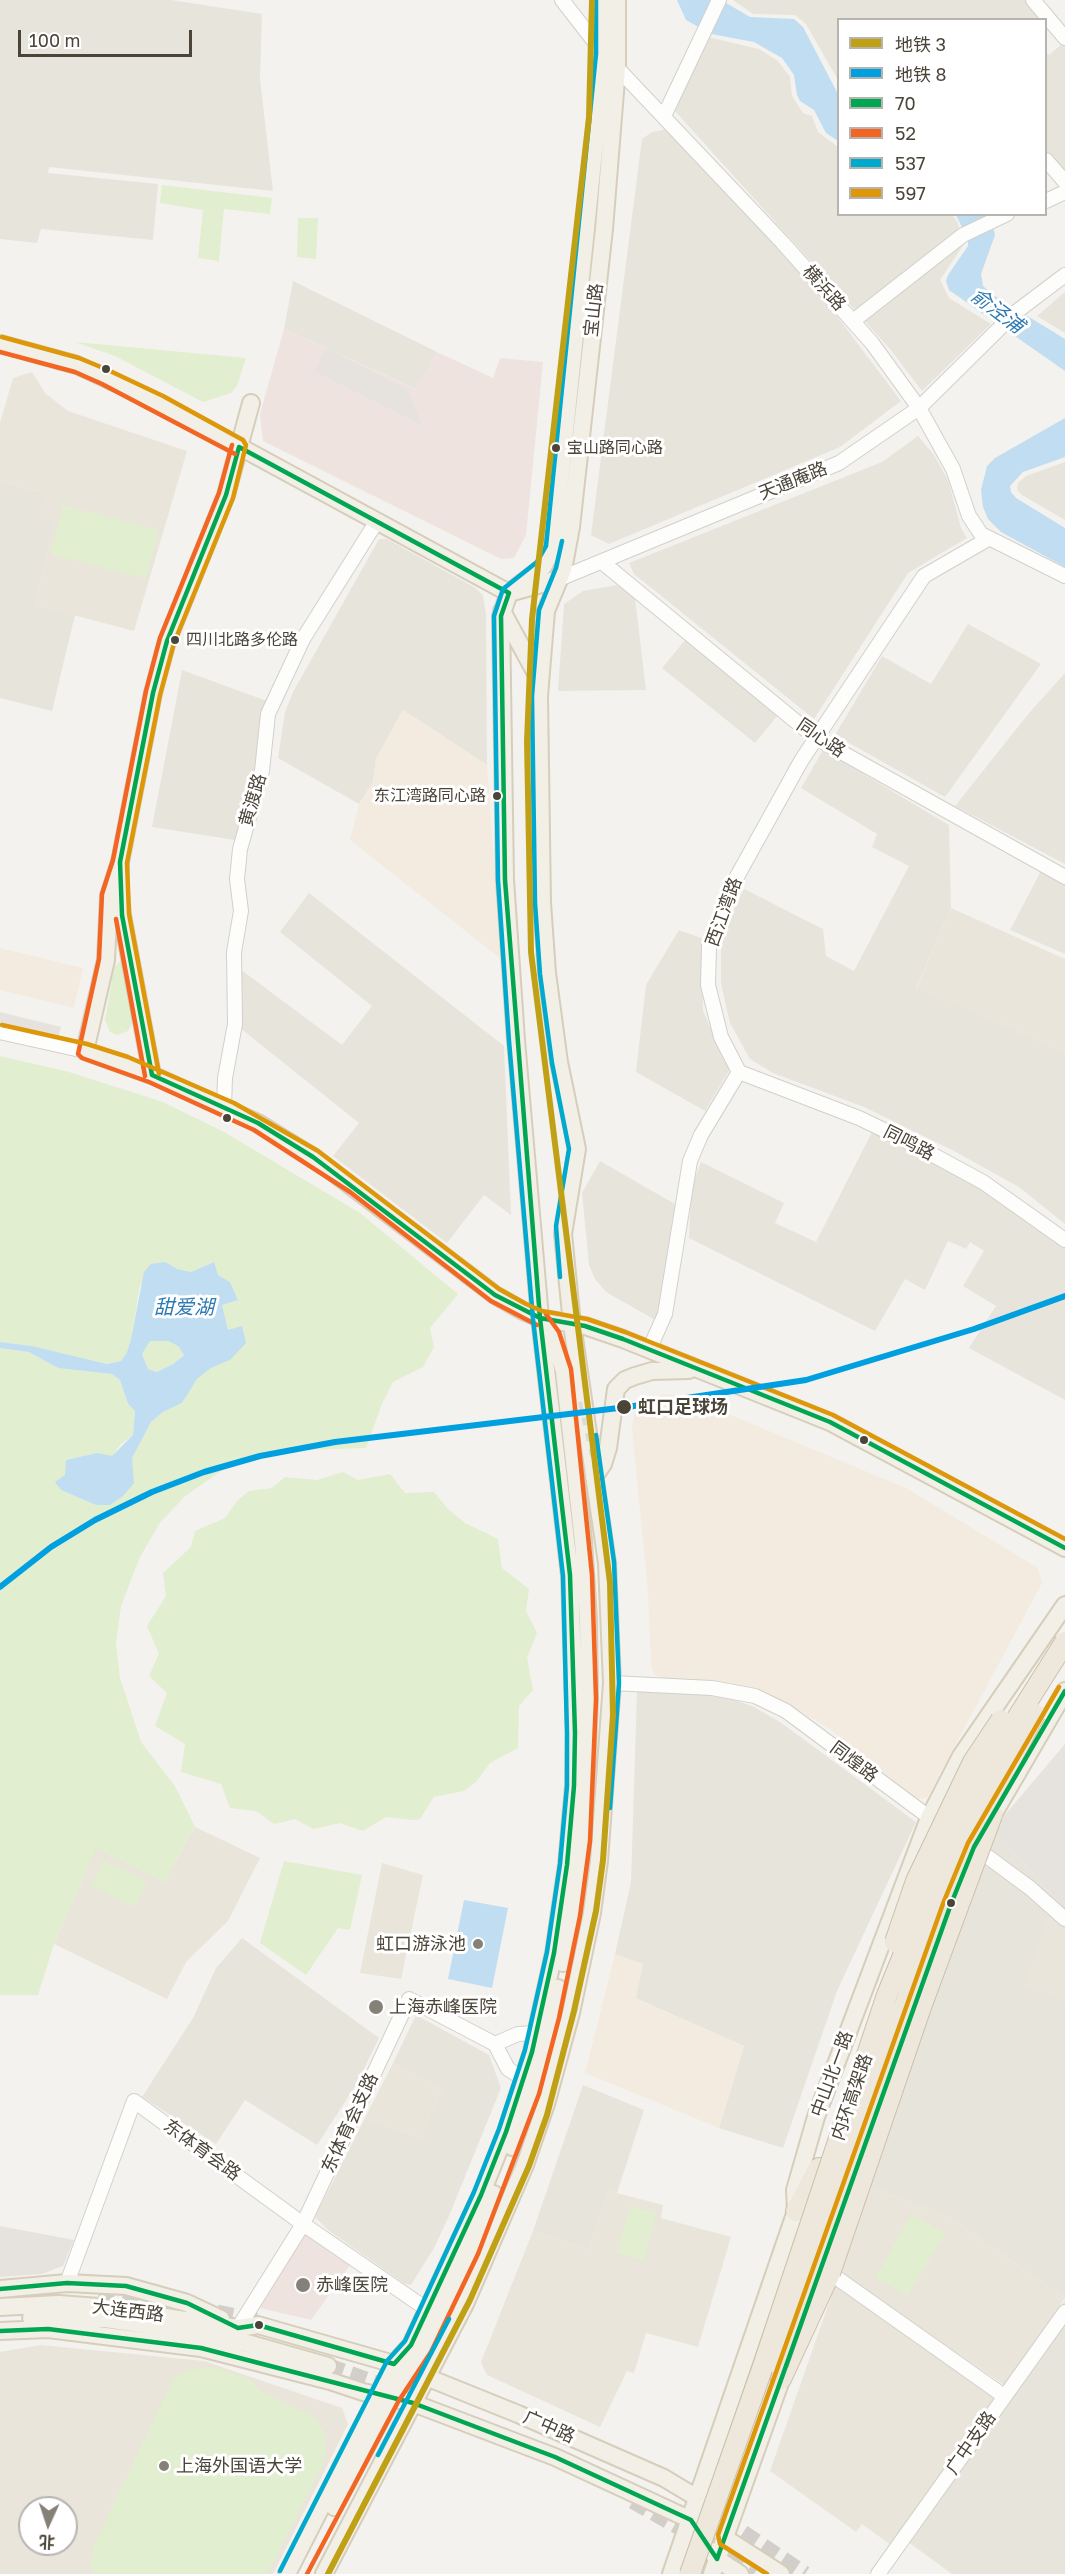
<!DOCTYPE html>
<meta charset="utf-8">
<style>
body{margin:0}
#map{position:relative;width:1065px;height:2574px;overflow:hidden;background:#f4f2ee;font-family:"Golos Text","Noto Sans SC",sans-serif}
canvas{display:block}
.legend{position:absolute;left:837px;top:18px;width:210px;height:198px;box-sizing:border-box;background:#fff;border:2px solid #b7b4b0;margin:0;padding:8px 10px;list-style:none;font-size:18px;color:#4b4439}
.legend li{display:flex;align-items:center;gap:12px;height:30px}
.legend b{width:30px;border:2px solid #b7b4b0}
.north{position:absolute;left:18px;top:2496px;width:60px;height:60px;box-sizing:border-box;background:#fff;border:2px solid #b7b4b0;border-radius:50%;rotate:183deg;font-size:16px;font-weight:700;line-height:24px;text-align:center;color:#4b4439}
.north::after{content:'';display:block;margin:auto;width:21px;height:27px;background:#868178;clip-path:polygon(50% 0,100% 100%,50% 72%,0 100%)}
.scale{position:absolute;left:18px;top:30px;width:174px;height:27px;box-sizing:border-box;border:3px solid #4b4439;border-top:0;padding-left:8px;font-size:18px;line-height:21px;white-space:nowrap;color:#4b4439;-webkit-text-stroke:4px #fff;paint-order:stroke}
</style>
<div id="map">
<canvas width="1065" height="2574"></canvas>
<ul class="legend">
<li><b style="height:8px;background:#c0a014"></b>地铁 3</li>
<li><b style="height:8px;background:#009fdf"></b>地铁 8</li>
<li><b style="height:8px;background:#00a651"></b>70</li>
<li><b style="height:8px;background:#f26522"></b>52</li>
<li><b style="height:8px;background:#00a9ce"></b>537</li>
<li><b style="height:8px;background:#dd9709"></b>597</li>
</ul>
<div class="north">北</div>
<div class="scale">100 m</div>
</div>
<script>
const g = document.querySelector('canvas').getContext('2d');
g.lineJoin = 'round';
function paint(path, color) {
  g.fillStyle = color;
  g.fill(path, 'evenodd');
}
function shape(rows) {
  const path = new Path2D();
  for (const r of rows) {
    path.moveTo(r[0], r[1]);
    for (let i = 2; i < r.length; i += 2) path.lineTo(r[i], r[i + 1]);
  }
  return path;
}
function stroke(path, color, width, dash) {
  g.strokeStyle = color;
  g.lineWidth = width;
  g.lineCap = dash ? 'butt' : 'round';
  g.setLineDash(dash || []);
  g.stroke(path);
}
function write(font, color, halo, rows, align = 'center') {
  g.font = font + ' "Golos Text","Noto Sans SC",sans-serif';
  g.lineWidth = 6;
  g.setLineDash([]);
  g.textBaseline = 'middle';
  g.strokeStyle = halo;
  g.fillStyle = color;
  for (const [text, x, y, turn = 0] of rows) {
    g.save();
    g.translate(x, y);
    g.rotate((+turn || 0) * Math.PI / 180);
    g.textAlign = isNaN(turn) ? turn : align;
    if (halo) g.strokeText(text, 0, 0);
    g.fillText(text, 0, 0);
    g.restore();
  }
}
const residential = shape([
 [0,0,171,0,262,14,260,79,273,191,49,167,48,173,158,184,153,240,41,229,37,243,0,239],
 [733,0,1028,0,1041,20,838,20,838,80,806,24,795,15,753,14],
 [708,37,759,49,778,61,790,77,792,96,803,113,812,116,818,132,838,147,838,214,952,215,957,221,964,244,940,280,949,298,991,324,922,391,890,349,674,110],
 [1063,43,1065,45,1065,177,1046,155,1046,52,1049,55],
 [667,129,728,192,827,303,901,401,840,447,609,544,591,535,642,139,652,132],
 [293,281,437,352,416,389,284,329],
 [1065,292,1065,333,1037,316],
 [918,436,934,455,948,480,961,528,967,538,908,573,814,719,634,574,629,563,882,462],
 [1065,462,1065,520,1022,495,1017,490,1018,483,1026,476],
 [0,481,44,493,55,523,35,605,75,615,52,711,0,698],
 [379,539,387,539,474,587,483,595,486,615,487,765,403,710,376,759,373,782,359,804,278,758,285,712,293,692],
 [617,585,635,598,646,690,558,691,564,604,583,591],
 [968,624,1041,664,945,797,835,735,882,656,931,684],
 [686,639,778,715,755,743,662,668],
 [182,670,267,701,251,788,235,840,152,827],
 [1065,673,1065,864,955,806,1029,713],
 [823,750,949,825,951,908,916,988,999,1022,1065,1054,1065,1224,1019,1187,954,1151,864,1107,773,1073,750,1059,730,1023,721,984,721,936,744,889,823,929,826,956,854,971,909,866,872,847,877,834,801,788],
 [1042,869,1065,882,1065,954,1010,930],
 [309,893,504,1046,511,1215,484,1195,447,1243,333,1156,359,1123,240,1028,240,969,342,1045,372,1006,280,932],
 [679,930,704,939,702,961,703,1010,722,1057,730,1069,705,1111,636,1072,646,985],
 [874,1128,974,1180,1065,1245,1065,1400,969,1348,996,1306,963,1286,984,1251,970,1242,966,1249,948,1241,925,1290,905,1279,875,1331,689,1238,691,1189,701,1162,784,1203,775,1223,816,1242],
 [600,1161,675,1204,657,1321,606,1292,595,1279,589,1265,582,1193],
 [637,1691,684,1692,727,1697,754,1707,780,1722,916,1822,837,1991,783,2148,719,2128,744,2046,635,1998,642,1964,615,1954,631,1882],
 [993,1829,1065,1909,1065,2298,949,2217,866,2185],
 [242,1938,379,2038,356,2085,317,2145,245,2100,216,2144,142,2097,193,2018,216,1968],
 [416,2015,489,2055,501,2088,449,2216,434,2248,411,2285,405,2284,328,2230,315,2217,365,2118,419,2138,443,2088,393,2063],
 [583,2085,644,2110,617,2193,609,2191,589,2249,533,2231],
 [1065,2300,1065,2574,952,2574,900,2536]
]);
const commercial = shape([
 [403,710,487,765,501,959,350,840,359,804,373,782,376,759],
 [0,948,83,968,74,1008,0,990],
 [663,1394,677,1396,726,1413,906,1488,1038,1568,1042,1583,927,1798,916,1799,827,1727,769,1694,732,1684,661,1679,655,1675,651,1665,648,1593,632,1428,635,1410,641,1403],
 [615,1954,643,1964,636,1999,744,2046,719,2128,585,2073]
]);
const industrial = shape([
 [1065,1744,1065,1909,993,1829]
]);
const education = shape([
 [32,372,45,393,68,411,187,451,134,631,35,605,55,523,38,518,44,493,0,481,0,423,13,378],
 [951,908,1065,959,1065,1054,999,1022,916,989],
 [195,1827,260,1858,228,1921,186,1962,167,1999,54,1944,96,1848,164,1882],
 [382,1863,423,1875,401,1979,360,1973],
 [1049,1914,1065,1931,1065,2001,1025,1986],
 [393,2063,443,2088,419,2138,365,2118],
 [866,2185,949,2217,1065,2298,1004,2385,838,2272],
 [609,2191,663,2205,661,2218,731,2237,698,2347,646,2333,634,2373,627,2371,600,2427,487,2375,481,2362,533,2231,589,2249],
 [835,2286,995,2398,892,2546,862,2524,856,2532,770,2471],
 [41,2345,204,2361,342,2408,348,2424,273,2574,0,2574,0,2352],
 [30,2508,66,2508,66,2544,30,2544]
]);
const medical = shape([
 [284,329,415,389,437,352,493,378,500,358,543,362,526,535,514,558,501,559,263,441,260,414],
 [306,2232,351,2264,311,2320,256,2307]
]);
const green = shape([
 [162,185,272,198,270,214,224,209,219,261,198,258,203,210,160,203],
 [298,218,318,218,316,259,297,257],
 [75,342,246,358,237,386,231,393,203,402,115,356],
 [63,505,159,530,146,579,50,554],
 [121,961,125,962,135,1018,128,1031,117,1035,110,1032,105,1020,114,967],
 [0,1056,69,1072,163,1102,224,1132,360,1213,458,1294,430,1328,434,1347,423,1367,393,1382,382,1404,366,1448,272,1451,221,1471,184,1497,159,1524,140,1557,121,1606,116,1644,120,1678,141,1742,175,1786,195,1827,164,1882,96,1849,54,1944,38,1995,0,1995,0,1348,29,1352,58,1368,112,1374,120,1380,128,1404,135,1411,133,1435,120,1445,112,1457,97,1453,66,1460,67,1467,61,1490,96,1505,110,1505,123,1496,132,1469,132,1458,151,1422,163,1412,182,1403,197,1379,211,1368,230,1360,228,1330,222,1305,238,1300,230,1282,218,1275,213,1262,191,1272,177,1269,165,1263,140,1285,131,1339,127,1352,121,1361,107,1364,32,1346,0,1342],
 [150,1341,168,1341,178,1346,184,1354,173,1364,157,1372,148,1369,142,1354],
 [343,1472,358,1480,390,1474,405,1493,434,1492,448,1509,465,1523,498,1539,502,1568,529,1589,526,1611,537,1633,527,1658,533,1690,519,1706,518,1748,490,1763,476,1782,464,1791,434,1797,420,1819,414,1820,386,1817,363,1831,340,1823,313,1829,295,1819,274,1824,256,1811,230,1808,221,1784,181,1772,185,1744,155,1726,167,1693,149,1676,159,1654,147,1626,166,1596,163,1573,191,1547,195,1531,225,1518,238,1500,249,1491,272,1488,285,1477,317,1480],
 [103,1860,147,1880,135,1907,91,1886],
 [284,1861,362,1875,350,1930,338,1928,306,1975,260,1943],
 [630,2206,656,2213,644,2260,617,2253],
 [912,2214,945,2233,908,2296,875,2278],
 [213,2367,252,2380,261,2392,315,2417,324,2432,326,2447,323,2465,267,2574,93,2574,90,2564,93,2548,174,2377,188,2370]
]);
const parking = shape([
 [326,348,408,390,422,425,314,371],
 [0,1012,61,1027,58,1038,0,1024],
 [0,2226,74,2240,63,2266,42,2274,0,2277]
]);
const water = shape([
 [677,0,721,0,750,17,794,19,803,27,838,94,838,141,826,133,814,110,800,101,797,95,794,75,782,58,754,42,711,34,686,20],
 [956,215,990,215,995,235,981,274,983,286,993,295,1065,339,1065,371,949,290,946,281,948,275,968,246,968,239],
 [1065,418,1065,457,1023,472,1010,486,1011,492,1016,498,1065,528,1065,567,1001,532,988,519,983,507,981,490,987,466,995,458],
 [165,1262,177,1269,191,1272,214,1262,218,1275,230,1282,238,1300,222,1305,228,1330,242,1326,246,1343,230,1360,211,1368,197,1379,182,1403,163,1412,151,1422,132,1458,134,1483,123,1496,110,1505,96,1505,61,1490,55,1482,65,1475,66,1460,97,1453,112,1456,133,1435,135,1411,128,1404,120,1380,112,1374,58,1368,29,1352,0,1348,0,1342,32,1346,107,1364,121,1361,127,1352,131,1339,144,1272,151,1264],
 [150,1341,168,1341,178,1346,184,1355,173,1364,157,1372,148,1369,142,1354],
 [464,1900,508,1908,492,1988,448,1979]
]);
const majorTunnel = shape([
 [98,2298,209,2311,258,2321],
 [328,2366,395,2390],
 [633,2501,696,2537],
 [703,2506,805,2574],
 [728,2557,754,2574]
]);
const minor = shape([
 [562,0,604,54,782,242,872,343,919,408,953,469,969,516,981,534,1065,576],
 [1033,0,1065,38],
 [664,116,719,0],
 [1046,160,1065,182],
 [1046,201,1065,192],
 [853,321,963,235,1007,214],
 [602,562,816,738,1065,877],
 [559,579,839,463,919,408,1016,312,1065,275],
 [0,1032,85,1051],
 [739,1072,721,1037,708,985,709,947,729,891,801,761,924,576,988,539],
 [739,1072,859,1118,911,1143,983,1182,1065,1240],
 [224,1106,225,1078,235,1024,234,952,241,911,237,879,240,849,262,771,268,714,303,639,377,521],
 [649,1350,665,1314,690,1161,701,1135,739,1072],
 [612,1683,712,1688,755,1696,786,1711,937,1823],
 [973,1846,1030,1888,1065,1919],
 [495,2044,508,2069,524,2079],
 [495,2044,518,2034,536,2033],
 [830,2273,1004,2396],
 [67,2283,134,2101,303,2224,428,2310],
 [238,2328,303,2224,409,1999,495,2044],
 [878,2574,1065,2312]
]);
const major = shape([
 [0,344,77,365,159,403,509,593,559,579],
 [502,611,540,681],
 [120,862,109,896,106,960,85,1051,152,1075,258,1123,313,1157,495,1295,523,1311,540,1318,585,1326,623,1339,830,1422,1065,1548],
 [152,1075,122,915,119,882,120,862,153,693,167,641,226,495,251,403],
 [544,1324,559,1353,564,1371,583,1541,588,1619,589,1699,583,1841,563,1963],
 [594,1477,603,1464,608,1448,616,1389,625,1380,635,1376,652,1371,689,1370],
 [987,1825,1065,1691],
 [512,2147,540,2066,558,1988],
 [823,2263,841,2211],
 [0,2289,67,2283,126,2286,187,2303,221,2319],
 [0,2307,59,2304,99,2307,238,2328,258,2325,394,2364,518,2414,664,2478,699,2499,705,2508],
 [31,2318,106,2319,181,2330,247,2343,328,2366],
 [0,2331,48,2329,201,2348,330,2381,363,2392,413,2403,555,2457,691,2520,697,2529],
 [334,2507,392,2398,424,2349,451,2296,494,2194],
 [719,2529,725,2538,781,2574],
 [711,2551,717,2559,740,2574],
 [287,2574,394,2364,411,2345,481,2195,506,2132,532,2052,554,1953,567,1865,574,1786,575,1733,570,1575,540,1318,516,1040,505,880,501,616,509,593,543,567,553,548,604,54,603,0],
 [324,2574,465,2304,525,2165,546,2104,571,2013,592,1913,599,1861,612,1683,607,1563,572,1324,563,1234,577,1149,559,1062,547,973,542,903,539,696,546,611,563,570,571,527,604,229,617,67,617,0],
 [671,2574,796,2211,795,2190,816,2117,929,1818,961,1756,1065,1605],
 [712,2574,785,2369]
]);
const highway = shape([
 [796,2211,819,2168],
 [781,2379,830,2273]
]);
const rail = shape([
 [580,1402,597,1479]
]);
const highwayBridge = shape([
 [895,1942,916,1881,973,1762,1001,1720],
 [830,2273,921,2007,992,1815],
 [778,2364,855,2139,962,1852,1035,1714],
 [690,2574,761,2372,887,1995,947,1848,1000,1745,1065,1642]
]);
const bus1 = shape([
 [239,447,509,593,501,616,505,880,540,1318,495,1295,313,1157,258,1123,152,1075,122,915,120,862,153,693,167,641,226,495,239,447],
 [540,1318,585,1326,623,1339,830,1422,1065,1548],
 [0,2289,67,2283,126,2286,187,2303,238,2328,258,2325,394,2364,411,2345,481,2195,506,2132,532,2052,554,1953,567,1865,574,1786,575,1733,570,1575,540,1318],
 [0,2331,48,2329,201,2348,413,2403,555,2457,691,2520,717,2559],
 [717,2559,951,1904,974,1847,1065,1691]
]);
const bus2 = shape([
 [0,352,75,372,102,384,235,454],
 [232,445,219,493,160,638,146,691,113,860,102,894,99,959,78,1054,82,1058,149,1082,254,1130,350,1192,491,1301,537,1325],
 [116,919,145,1076],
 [307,2574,398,2402,431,2352,478,2254,539,2094,559,2018,580,1916,590,1841,596,1699,592,1575,571,1369,559,1332,546,1314]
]);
const bus3 = shape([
 [560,1277,556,1226,569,1149,552,1063,540,974,535,903,532,696,539,610,556,568,562,541],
 [596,1435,614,1562,619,1683,610,1808],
 [378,2455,449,2319],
 [280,2571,387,2361,405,2341,474,2192,499,2129,525,2050,547,1952,560,1864,567,1786,567,1733,563,1576,533,1319,509,1041,498,880,494,616,503,589,537,562,546,546,596,54,596,0]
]);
const bus4 = shape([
 [2,337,79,358,108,370,163,396,243,440,246,445,233,498,174,643,160,695,127,863,129,914,159,1074],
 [2,1025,87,1044,128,1057,234,1103,318,1151,499,1289,526,1304,542,1311,587,1319,625,1332,833,1415,1065,1539],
 [767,2574,720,2544,718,2535,944,1901,968,1843,1059,1687]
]);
const metro1 = shape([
 [328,2574,470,2300,529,2166,547,2115,574,2011,596,1911,603,1860,613,1715,610,1583,531,952,527,741,532,619,589,117,592,0]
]);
const metro2 = shape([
 [0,1587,51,1547,95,1520,152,1492,204,1472,260,1456,335,1442,627,1407,806,1380,974,1329,1065,1296]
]);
const markers = [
 [106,369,5,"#4b4439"],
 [556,448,5,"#4b4439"],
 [175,640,5,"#4b4439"],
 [497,796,5,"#4b4439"],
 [227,1118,5,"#4b4439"],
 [624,1407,8,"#4b4439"],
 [864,1440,5,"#4b4439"],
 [951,1903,5,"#4b4439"],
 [478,1944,6,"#868178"],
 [376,2007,8,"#868178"],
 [303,2285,8,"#868178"],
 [259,2325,5,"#4b4439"],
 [164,2466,6,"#868178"]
];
const busNames = [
 ["宝山路同心路",567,448],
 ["四川北路多伦路",186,640],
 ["东江湾路同心路",486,796,"right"]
];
const streetNames = [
 ["横浜路",824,288,48],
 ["宝山路",594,310,-84],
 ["天通庵路",793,481,-22],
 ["同心路",821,738,34],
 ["黄渡路",253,800,-74],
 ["西江湾路",724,912,-70],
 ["同鸣路",909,1143,27],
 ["同煌路",854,1762,37],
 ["中山北一路",832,2074,-70],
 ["内环高架路",852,2097,-71],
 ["东体育会支路",350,2123,-65],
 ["东体育会路",202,2150,36],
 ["大连西路",128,2311,7],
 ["广中路",549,2427,24],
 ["广中支路",971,2443,-55]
];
const stopNames = [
 ["虹口足球场",638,1407]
];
const poiNames = [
 ["虹口游泳池",466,1944,"right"],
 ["上海赤峰医院",389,2007],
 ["赤峰医院",316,2285],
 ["上海外国语大学",176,2466]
];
const waterNames = [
 ["俞泾浦",997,311,37],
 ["甜爱湖",184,1308]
];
paint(residential, '#e7e4dc');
paint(commercial, '#f3ebdf');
paint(industrial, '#e6e2de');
paint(education, '#eae5da');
paint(medical, '#eee3df');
paint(green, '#e1eecf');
paint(parking, '#e6e3df');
paint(water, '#c0ddf1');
stroke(majorTunnel, '#d2cfca', 16, [16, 8]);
stroke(minor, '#d2d0cb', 16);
stroke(major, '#d6cebb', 20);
stroke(highway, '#ccbfa9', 22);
stroke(minor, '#fdfdfc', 14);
stroke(major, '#f2efe6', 16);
stroke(highway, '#ede8db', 20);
stroke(rail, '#dbdbda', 4, [8, 8]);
stroke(highwayBridge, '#ccbfa9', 22, []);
stroke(highwayBridge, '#ede8db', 20);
stroke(bus1, '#00a651', 4.5);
stroke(bus2, '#f26522', 4.5);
stroke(bus3, '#00a9ce', 4.5);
stroke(bus4, '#dd9709', 4.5);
stroke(metro1, '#c0a014', 6);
stroke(metro2, '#009fdf', 6);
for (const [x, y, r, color] of markers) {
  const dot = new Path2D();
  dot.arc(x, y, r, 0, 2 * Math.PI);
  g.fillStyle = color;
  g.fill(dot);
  stroke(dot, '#fff', 2);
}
write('16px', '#4b4439', '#fff', busNames, 'left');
write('18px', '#4b4439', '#fff', streetNames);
write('bold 18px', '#4b4439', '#fff', stopNames, 'left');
write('18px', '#4b4439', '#fff', poiNames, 'left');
write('italic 20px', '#2e7ab2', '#fff', waterNames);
</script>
